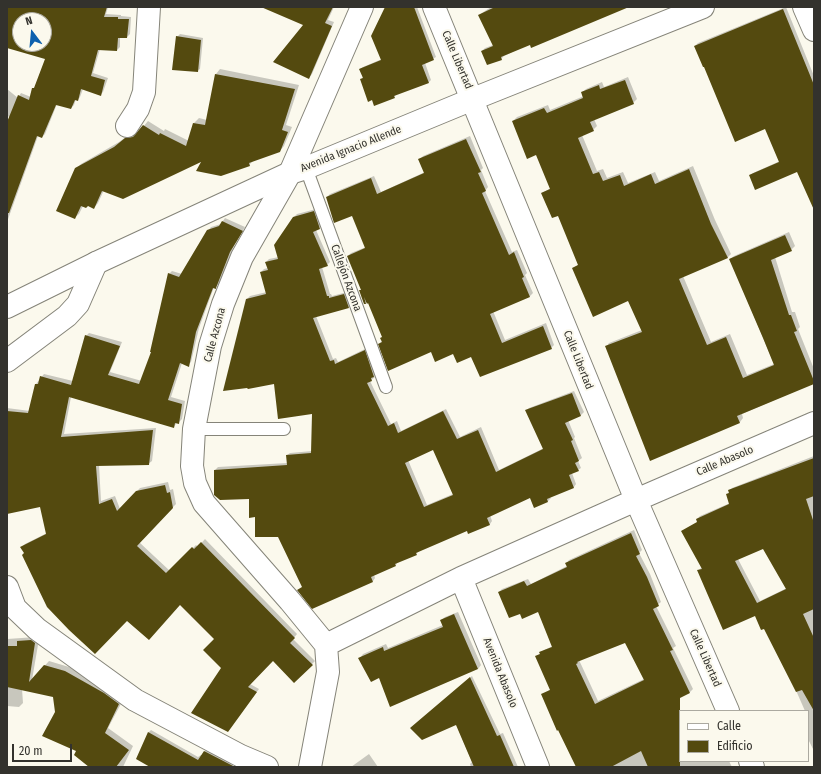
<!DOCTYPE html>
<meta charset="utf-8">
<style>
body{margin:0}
#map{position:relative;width:821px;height:774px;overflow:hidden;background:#fbf9ed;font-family:"Fira Sans Condensed",sans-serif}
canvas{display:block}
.frame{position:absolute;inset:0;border:8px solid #33322d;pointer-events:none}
.legend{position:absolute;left:679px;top:710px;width:130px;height:52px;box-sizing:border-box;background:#fbf9ed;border:1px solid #aba9a0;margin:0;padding:5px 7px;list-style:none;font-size:12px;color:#33322d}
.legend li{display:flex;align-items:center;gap:8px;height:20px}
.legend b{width:20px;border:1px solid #aba9a0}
.north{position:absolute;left:12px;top:12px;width:40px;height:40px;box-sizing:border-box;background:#fbf9ed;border:1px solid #aba9a0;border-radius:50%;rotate:344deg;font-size:11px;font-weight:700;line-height:16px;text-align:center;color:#33322d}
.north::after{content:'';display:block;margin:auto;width:14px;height:18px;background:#0d60ae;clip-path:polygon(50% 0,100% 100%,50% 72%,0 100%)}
.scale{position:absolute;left:12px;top:744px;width:60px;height:18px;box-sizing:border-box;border:2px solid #33322d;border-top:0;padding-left:5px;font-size:12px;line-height:14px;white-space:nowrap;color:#33322d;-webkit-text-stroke:3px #fbf9ed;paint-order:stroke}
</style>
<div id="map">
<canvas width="821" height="774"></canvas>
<div class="frame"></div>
<ul class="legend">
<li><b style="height:5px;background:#fff"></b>Calle</li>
<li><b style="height:11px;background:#544a0f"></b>Edificio</li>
</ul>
<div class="north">N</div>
<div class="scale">20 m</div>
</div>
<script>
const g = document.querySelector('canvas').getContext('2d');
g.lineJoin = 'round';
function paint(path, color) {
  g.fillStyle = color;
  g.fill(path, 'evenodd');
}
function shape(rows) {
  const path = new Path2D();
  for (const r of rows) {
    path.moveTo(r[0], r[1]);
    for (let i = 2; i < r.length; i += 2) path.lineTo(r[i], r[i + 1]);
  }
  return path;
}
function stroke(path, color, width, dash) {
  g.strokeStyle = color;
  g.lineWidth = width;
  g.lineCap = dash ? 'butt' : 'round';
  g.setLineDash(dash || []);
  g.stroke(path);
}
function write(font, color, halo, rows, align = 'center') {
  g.font = font + ' "Fira Sans Condensed",sans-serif';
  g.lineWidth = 4;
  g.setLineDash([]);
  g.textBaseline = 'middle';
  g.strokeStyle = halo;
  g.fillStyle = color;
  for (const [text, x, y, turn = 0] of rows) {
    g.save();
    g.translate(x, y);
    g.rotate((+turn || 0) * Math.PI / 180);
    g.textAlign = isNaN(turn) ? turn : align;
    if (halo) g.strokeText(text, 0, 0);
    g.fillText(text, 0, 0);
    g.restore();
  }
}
const shadow = shape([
 [7,7,108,7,106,14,121,15,121,16,131,17,130,34,127,37,120,37,120,47,117,50,100,49,93,73,108,78,103,92,100,95,83,89,80,97,78,100,76,99,74,105,71,108,57,104,45,134,42,137,38,136,7,222,7,125,10,118,7,115,7,89,18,98,21,93,31,97,46,58,7,46],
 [20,20,44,20,44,44,20,44],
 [264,7,334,7,328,20,334,22,312,74,309,78,305,24],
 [387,7,417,7,436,57,425,63,431,80,429,82,396,94,394,98,361,80,363,77,360,69,363,67,382,59],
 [491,7,621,7,531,43,504,56,501,59,482,51,485,48,493,45,479,15],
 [786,7,814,76,814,196,797,171,750,176,753,173,780,161,766,127,695,46,698,43],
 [180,34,203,38,200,69,197,71,177,37],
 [220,69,299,85,286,125,292,127,284,146,280,151,254,160,249,165,204,160,104,190,98,203,94,208,88,205,83,206,79,214,74,218,76,169,81,164,119,142,130,134,138,133,148,121,164,131,165,129,189,141,194,123,199,118,207,120,216,74],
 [628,77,637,99,633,103,594,119,597,126,593,130,582,135,597,171,603,169,607,178,623,172,628,183,655,172,659,181,693,166,715,220,731,254,728,257,683,276,711,342,730,334,747,375,774,364,730,259,734,256,789,232,795,246,791,250,775,257,792,312,795,312,800,327,798,329,814,369,814,383,742,414,743,418,740,422,651,459,606,347,609,343,642,330,628,300,574,268,579,264,559,214,542,193,551,188,537,154,513,121,517,117,548,105,550,110,584,96,582,93,586,89,602,82,604,87],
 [470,136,483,168,481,170,488,187,485,191,512,252,517,250,527,273,525,275,533,293,530,296,493,311,505,340,546,323,554,345,551,348,471,355,379,344,382,341,383,337,369,302,367,301,365,303,360,291,362,289,348,256,351,253,366,247,352,214,327,197,330,194,374,176,381,192,425,172,420,159,423,156],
 [316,209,323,225,316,230,330,262,327,265,322,267,330,294,331,294,332,296,347,292,351,304,349,307,316,316,333,359,336,358,338,362,367,348,377,373,374,376,375,377,370,381,391,424,397,421,401,431,446,409,460,437,481,427,499,470,544,448,527,410,529,408,574,391,584,412,581,415,568,420,575,437,574,438,582,458,578,461,581,468,578,470,572,473,576,484,574,487,550,497,551,498,548,501,534,507,530,497,490,515,492,521,490,524,468,533,467,530,420,550,416,554,398,561,396,565,374,575,375,578,373,581,303,587,279,536,256,516,250,498,215,470,218,467,287,463,287,455,290,453,312,451,313,412,275,383,247,299,250,296,267,292,261,272,264,269,268,268,266,262,269,259,279,257,294,217,297,214],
 [434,449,453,494,427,505,408,460],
 [225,218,245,227,233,248,219,284,214,287,199,328,191,362,188,365,182,363,171,397,185,401,182,419,179,422,177,422,174,427,71,397,64,434,156,428,152,461,148,464,99,465,101,501,115,496,120,509,140,488,168,482,170,490,173,489,176,504,139,542,170,571,196,545,198,547,205,539,297,634,293,639,315,661,294,682,273,660,250,684,259,689,228,731,222,668,215,639,180,603,127,620,25,553,22,547,25,544,47,533,41,505,7,513,7,408,30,411,36,384,44,374,73,381,86,336,89,333,122,342,110,372,142,381,153,352,169,274,172,271,182,274,208,231,211,227,221,224],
 [814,456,814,749,813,749,808,739,808,711,805,711,791,679,764,628,756,615,698,571,702,567,682,531,698,522,697,519,700,516,730,503,727,495,732,488],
 [764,548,787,588,760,601,738,559],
 [634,530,642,550,639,553,650,574,661,602,656,606,676,646,673,648,693,689,690,692,662,705,680,712,680,761,729,761,732,767,577,767,543,694,551,689,537,656,544,650,553,646,539,611,520,612,499,592,502,589,528,579,531,584,567,566,566,564,569,560],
 [625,641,644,679,598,701,579,660],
 [458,612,481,665,478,669,380,677,360,658,363,654,386,644,388,648,443,625,441,620,445,617],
 [36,637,39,639,32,680,49,661,69,667,108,689,123,700,108,728,133,746,123,767,90,767,77,751,56,712,54,696,22,689,23,703,19,707,7,706,7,639],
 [472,676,500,734,503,733,518,767,471,767,470,764,472,762,456,724,414,726],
 [151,730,198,757,201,755,202,755,207,749,234,763,232,767,152,767,137,758,149,732],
 [369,754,378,767,351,767]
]);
const building = shape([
 [7,7,107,7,104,17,118,17,118,19,129,19,127,38,118,38,117,51,98,50,91,76,105,80,101,96,81,89,78,101,75,100,71,109,56,105,42,138,37,136,9,213,7,213,7,122,18,95,29,100,32,88,34,88,45,59,7,48],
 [20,20,44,20,44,44,20,44],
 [261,7,333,7,325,23,332,26,309,79,273,62,303,25],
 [385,7,414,7,434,60,422,65,429,83,394,96,395,98,374,106,372,100,368,102,360,79,363,78,359,69,381,60,371,36],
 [495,7,629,7,531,48,530,45,501,57,502,60,487,65,481,51,493,46,478,15],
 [783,9,814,85,814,210,797,172,755,190,749,175,779,162,765,129,735,142,704,67,703,67,694,46],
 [176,36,201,40,198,72,172,70],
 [215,74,295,89,282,130,288,132,280,152,249,163,250,166,221,176,196,171,201,162,123,199,102,191,94,209,88,206,86,208,81,206,75,219,56,211,75,168,114,147,125,138,133,137,143,125,159,135,160,133,186,146,193,123,205,125],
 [625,80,634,104,590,122,594,131,578,138,593,174,599,172,603,181,620,175,624,186,651,174,655,184,689,169,711,224,728,258,679,279,707,345,726,337,743,378,774,365,763,338,729,259,785,235,792,251,771,260,789,315,791,315,797,331,794,332,814,381,814,384,737,416,740,423,650,461,605,346,642,332,628,301,593,317,572,268,578,265,558,216,552,218,541,193,550,189,536,155,527,159,512,121,544,108,547,113,583,98,581,92,599,85,600,89],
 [466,139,481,172,478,173,486,191,482,193,509,255,514,252,524,277,522,278,530,297,490,314,502,343,543,326,552,349,480,377,471,357,457,363,453,354,435,362,431,352,388,371,378,344,382,342,380,338,382,337,368,303,367,304,364,297,366,304,364,304,359,290,361,290,347,256,365,248,352,216,334,223,326,197,371,178,377,194,424,173,418,159],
 [314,211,320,229,313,232,328,266,319,269,327,296,329,296,329,298,344,294,349,308,313,318,330,361,334,360,335,364,365,350,374,377,371,378,372,381,367,383,388,426,394,423,398,433,443,411,457,439,478,430,496,472,543,449,525,410,572,393,581,416,565,423,573,440,571,441,579,461,575,463,579,471,569,475,574,488,547,499,548,502,534,508,530,498,487,518,490,525,468,534,467,531,416,553,417,555,395,564,396,566,371,577,373,582,312,609,297,590,302,587,278,537,255,537,255,517,249,518,249,499,220,500,214,495,214,470,287,465,286,455,311,453,312,414,278,419,274,384,248,389,247,388,223,391,246,299,266,294,260,272,268,270,265,262,278,259,274,245,293,217],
 [433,450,453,495,424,507,405,463],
 [222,221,243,231,230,252,216,288,216,289,213,288,196,332,189,367,180,363,168,400,182,404,179,424,175,423,174,428,69,397,61,437,153,430,149,465,96,466,99,504,112,499,117,511,136,491,165,485,167,493,170,492,173,508,137,546,166,573,192,547,194,549,201,542,295,638,290,643,313,665,294,683,273,661,248,687,257,692,228,732,191,713,221,668,203,650,214,639,180,605,149,640,127,621,95,654,69,630,47,607,22,555,24,553,20,547,46,534,40,507,7,514,7,411,28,413,35,384,38,384,40,376,71,385,85,335,120,346,108,375,139,384,151,352,150,352,168,273,179,277,207,230,219,226],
 [814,458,814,496,806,499,814,523,814,609,803,614,814,638,814,711,802,690,796,692,764,629,761,630,755,616,723,630,697,570,702,569,681,531,697,522,696,519,729,504,726,494,729,493,728,490],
 [763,549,786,589,757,603,735,561],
 [631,533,640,554,636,556,647,577,659,606,653,609,673,650,670,651,690,693,680,698,680,767,648,767,641,751,611,767,576,767,558,730,557,731,541,694,550,690,535,656,540,654,539,652,552,647,538,612,522,619,520,614,509,618,498,592,524,581,527,586,567,567,565,563],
 [625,643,644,680,595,704,576,664,578,663,577,662],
 [454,614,478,669,390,707,379,678,371,682,358,658,383,647,384,651,443,627,440,620],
 [31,640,35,643,29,682,44,665,65,671,104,693,119,704,105,733,129,750,116,767,89,767,74,755,76,751,42,736,55,712,53,697,7,687,7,646,17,646,17,641],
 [470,677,497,736,500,735,514,767,474,767,456,725,422,740,410,728],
 [148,732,198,760,204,751,235,767,150,767,136,759]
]);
const service = shape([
 [306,168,386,387],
 [194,429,284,429]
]);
const minor = shape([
 [434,7,636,500,728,711],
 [804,7,814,30],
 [127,126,138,109,144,92,149,7],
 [7,361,67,316,78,304,96,263],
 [461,578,538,767],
 [7,587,15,608,37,629,135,700,241,756,267,767],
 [326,645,290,601,204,503,195,483,192,466,194,429,210,346,223,304,242,257,290,173,362,7],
 [326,645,461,578,636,500,814,423],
 [750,761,753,767],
 [310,767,328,672,326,645]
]);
const secondary = shape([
 [7,307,96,263,290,173,306,168,473,99,703,7]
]);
const streetNames = [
 ["Calle Libertad",457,60,67],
 ["Avenida Ignacio Allende",351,149,-22],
 ["Callejón Azcona",346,278,70],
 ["Calle Azcona",215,335,-75],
 ["Calle Libertad",578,360,68],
 ["Calle Abasolo",725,461,-23],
 ["Calle Libertad",705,658,66],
 ["Avenida Abasolo",500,673,68]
];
paint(shadow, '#0003');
paint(building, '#544a0f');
stroke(service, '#858479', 14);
stroke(minor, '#858479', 24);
stroke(secondary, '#858479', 24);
stroke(service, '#fff', 12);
stroke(minor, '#fff', 22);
stroke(secondary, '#fff', 22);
write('11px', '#33322d', '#fbf9ed', streetNames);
</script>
